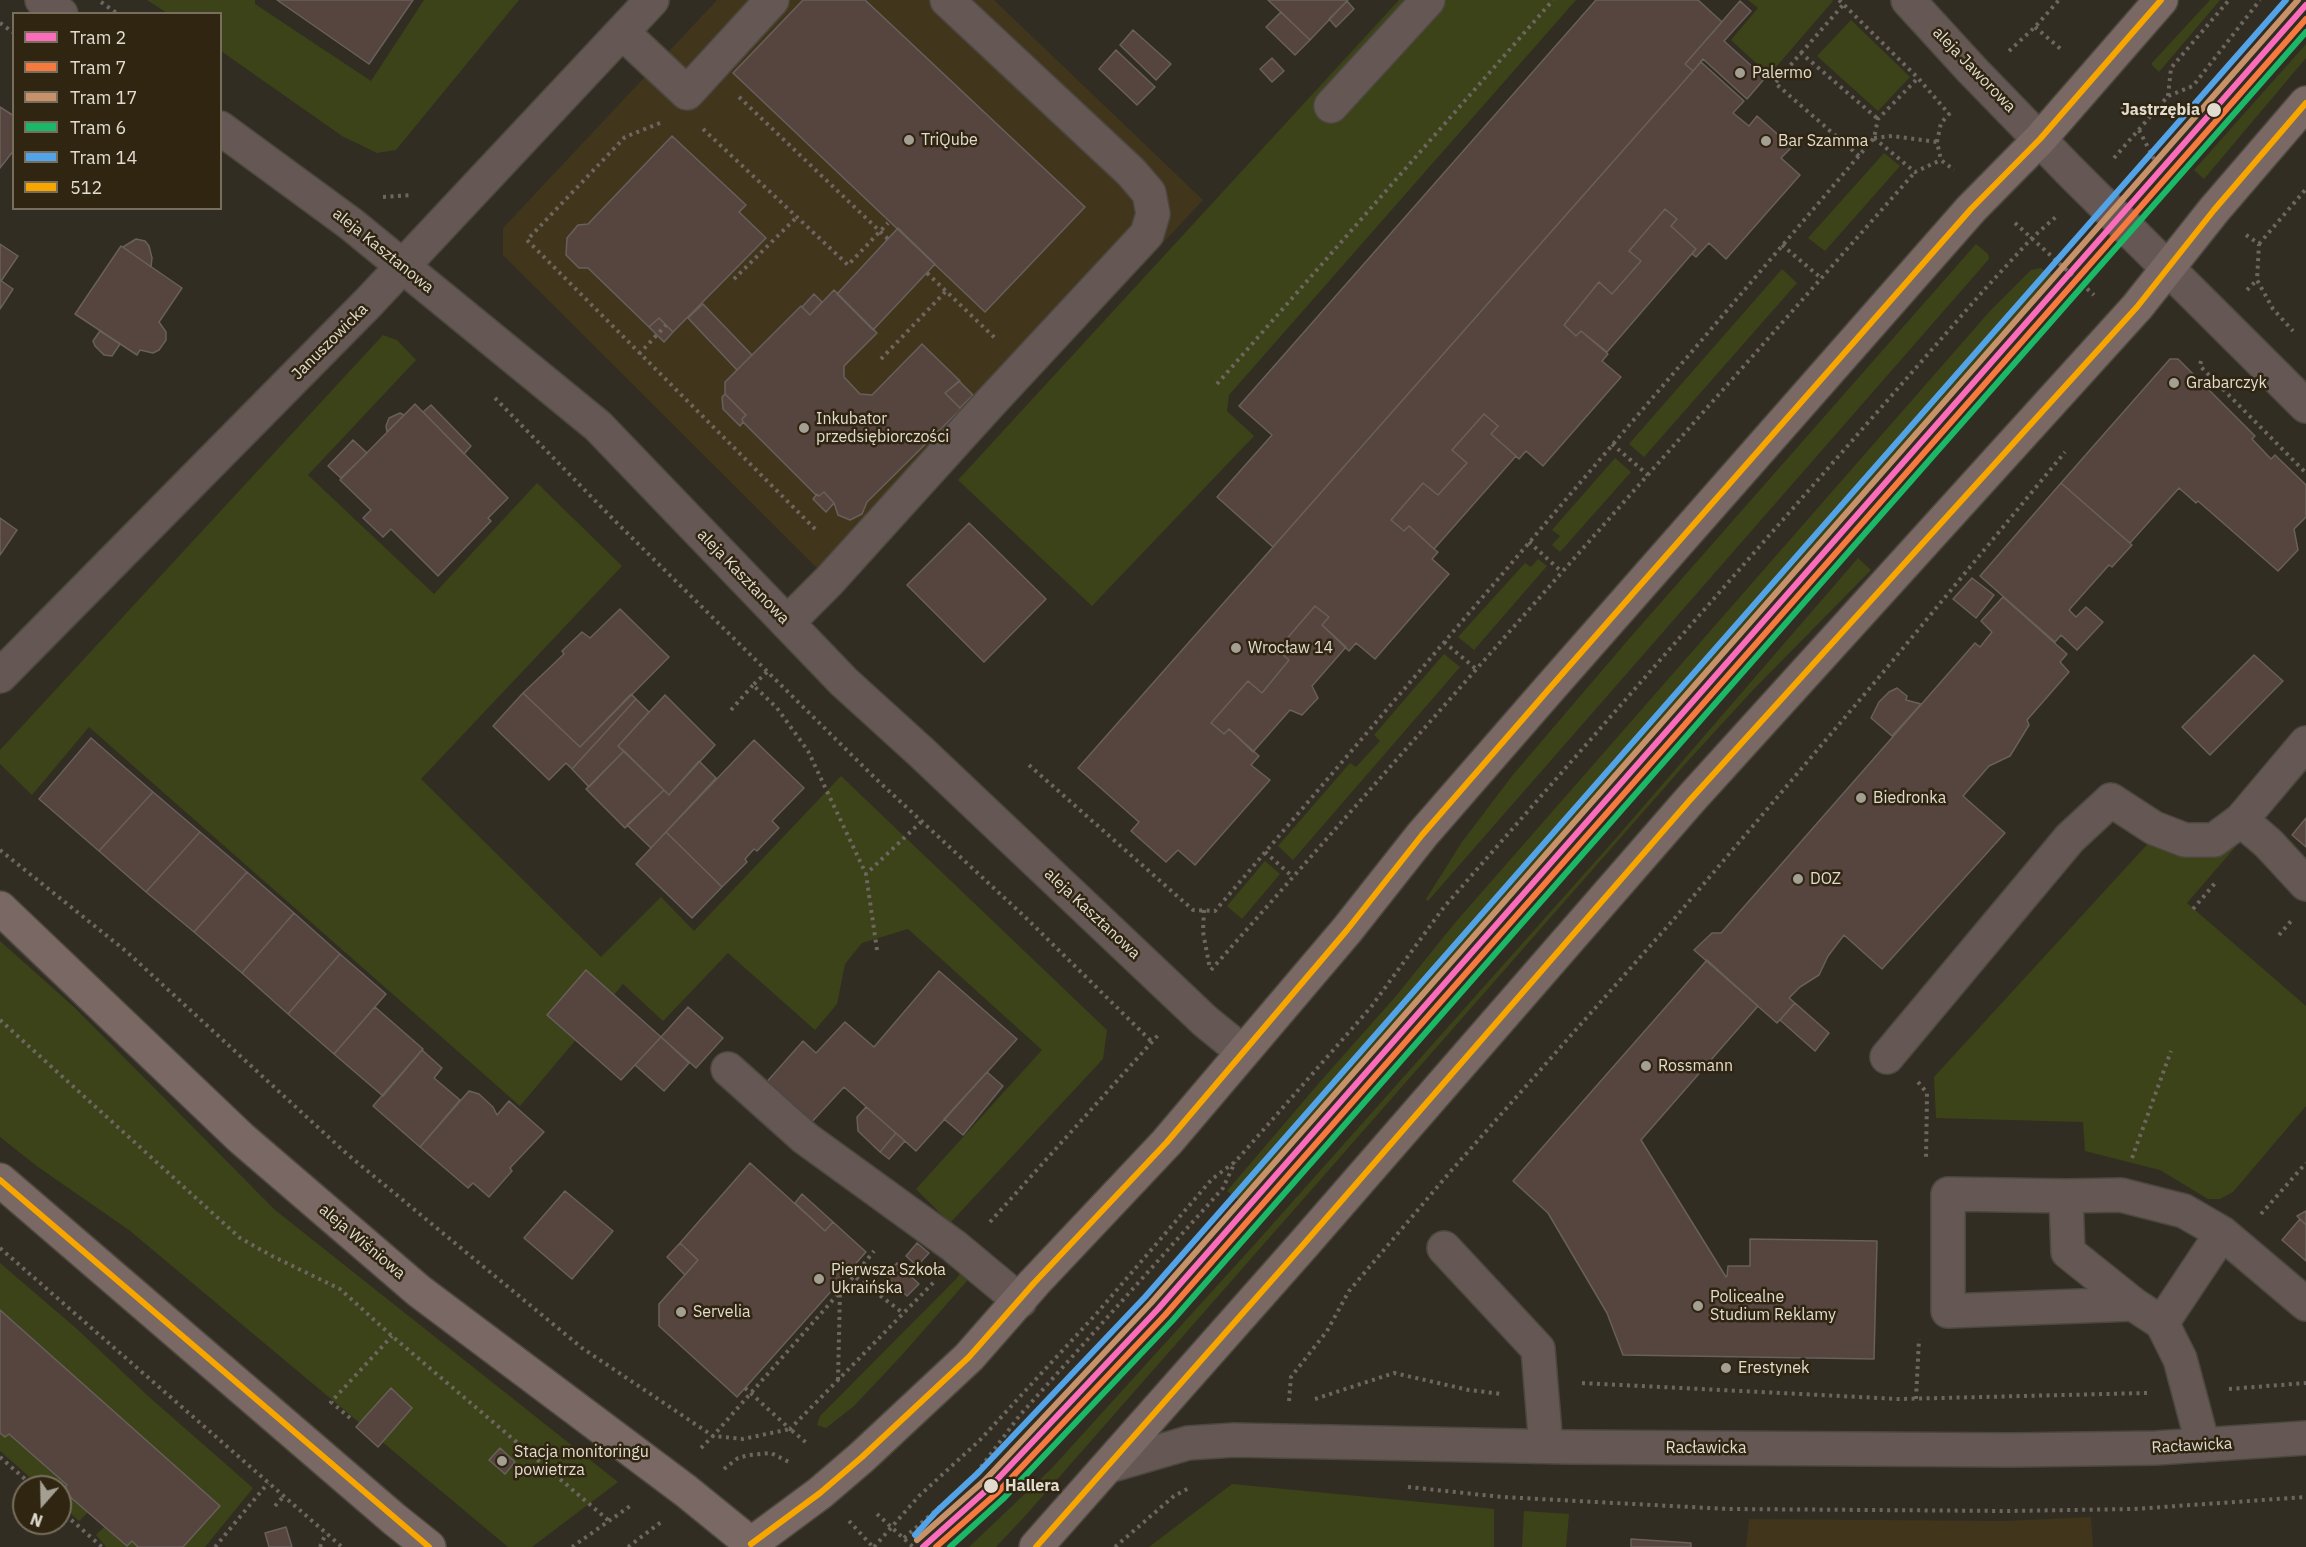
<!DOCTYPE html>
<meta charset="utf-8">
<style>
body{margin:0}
#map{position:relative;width:2306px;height:1547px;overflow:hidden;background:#322d22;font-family:"IBM Plex Sans",sans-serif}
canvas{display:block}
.legend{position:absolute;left:12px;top:12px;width:210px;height:198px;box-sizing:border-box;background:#2f2511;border:2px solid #776e5d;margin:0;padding:8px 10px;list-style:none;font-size:18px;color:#e2dcd0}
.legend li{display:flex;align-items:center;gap:12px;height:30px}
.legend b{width:30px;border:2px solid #776e5d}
.north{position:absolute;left:12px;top:1475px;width:60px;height:60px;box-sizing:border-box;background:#2f2511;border:2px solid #776e5d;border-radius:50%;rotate:200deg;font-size:16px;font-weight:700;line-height:24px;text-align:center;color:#e2dcd0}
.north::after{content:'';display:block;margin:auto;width:21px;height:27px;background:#a49f93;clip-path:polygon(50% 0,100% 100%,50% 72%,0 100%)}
</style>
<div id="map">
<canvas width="2306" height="1547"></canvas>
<ul class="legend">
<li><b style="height:8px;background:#fb6dba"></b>Tram 2</li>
<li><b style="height:8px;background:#f6793e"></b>Tram 7</li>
<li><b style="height:8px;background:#c7916a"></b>Tram 17</li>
<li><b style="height:8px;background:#1ab867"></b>Tram 6</li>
<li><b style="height:8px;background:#53a3e8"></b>Tram 14</li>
<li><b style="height:8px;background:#f7a600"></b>512</li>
</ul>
<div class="north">N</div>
</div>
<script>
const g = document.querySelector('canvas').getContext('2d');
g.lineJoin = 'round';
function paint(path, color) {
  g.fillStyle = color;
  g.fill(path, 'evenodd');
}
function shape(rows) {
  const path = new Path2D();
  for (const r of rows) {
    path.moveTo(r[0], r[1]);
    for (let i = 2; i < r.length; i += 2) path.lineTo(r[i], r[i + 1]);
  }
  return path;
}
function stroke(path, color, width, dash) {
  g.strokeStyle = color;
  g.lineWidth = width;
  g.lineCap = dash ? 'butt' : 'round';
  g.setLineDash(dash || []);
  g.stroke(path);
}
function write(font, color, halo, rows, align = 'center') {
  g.font = font + ' "IBM Plex Sans",sans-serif';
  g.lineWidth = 5;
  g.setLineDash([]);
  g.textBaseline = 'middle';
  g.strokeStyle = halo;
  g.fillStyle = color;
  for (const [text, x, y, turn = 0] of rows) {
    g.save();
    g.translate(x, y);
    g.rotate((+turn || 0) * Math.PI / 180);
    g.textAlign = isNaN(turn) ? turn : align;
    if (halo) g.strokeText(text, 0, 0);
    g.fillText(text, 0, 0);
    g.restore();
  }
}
const built = shape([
 [717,0,994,0,1203,200,839,590,503,255,503,228],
 [2091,1517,2093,1547,1746,1547,1749,1519,2006,1521]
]);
const green = shape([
 [147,0,255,0,255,4,371,81,424,0,519,0,396,150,377,153,342,136,221,51,220,14,167,13],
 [1399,0,1576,0,1229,395,1227,411,1254,436,1092,606,958,480],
 [1748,0,1832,0,1833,1,1769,75,1731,40,1758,8],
 [2210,0,2220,0,2159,72,2151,64],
 [1851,20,1910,77,1878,111,1817,56],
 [2306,44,2306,58,2204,179,2194,170],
 [1884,153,1900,166,1825,251,1808,238],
 [1976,244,1988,254,1989,259,1428,901,1426,899,1462,842,1512,776,1628,640],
 [2041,268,2045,271,2047,269,2054,278,1240,1201,1227,1191,1319,1083,1396,996,1454,924,1990,311,2031,270],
 [1782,269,1797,283,1644,457,1629,444],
 [383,335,397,340,416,360,308,475,434,594,537,483,622,566,421,779,601,957,661,897,694,931,841,776,1107,1030,1103,1059,950,1223,916,1189,1042,1050,908,929,862,943,845,964,837,1004,815,1030,728,953,663,1021,623,984,520,1106,89,727,32,795,0,764,0,750],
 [1615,458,1631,472,1560,552,1552,545,1560,536,1552,530],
 [1858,558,1871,570,1753,690,1687,762,1025,1516,996,1547,969,1547,1052,1468,1255,1244,1617,837],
 [1538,559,1547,566,1474,650,1458,637,1525,563,1531,567],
 [1444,654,1460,667,1293,860,1278,846,1350,763,1356,767,1380,741,1374,735],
 [2154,837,2229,839,2237,845,2187,903,2306,1006,2306,1106,2233,1192,2220,1199,2208,1199,2160,1170,2085,1151,2083,1122,1936,1118,1934,1077],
 [1265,861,1280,874,1242,919,1227,906],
 [0,941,74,1007,275,1210,618,1482,532,1547,508,1547,129,1230,38,1167,0,1137],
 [0,1263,77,1329,148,1396,253,1488,205,1547,183,1547,220,1506,0,1310],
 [966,1266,973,1274,902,1355,854,1406,826,1428,817,1425,820,1416,956,1279],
 [0,1433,5,1437,9,1434,67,1485,63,1490,88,1512,79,1521,60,1504,60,1487,41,1487,0,1451],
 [1232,1484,1494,1509,1494,1547,1149,1547],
 [1524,1511,1569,1514,1566,1547,1522,1547],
 [105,1526,127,1546,132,1541,138,1547,106,1547,96,1535]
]);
const building = shape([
 [277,0,413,0,369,64,277,0],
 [803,0,865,0,1085,207,985,312,733,73,803,0],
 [1268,0,1348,0,1310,40,1268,0],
 [1596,0,1698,0,1722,22,1685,64,1693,71,1273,547,1217,497,1272,435,1239,406,1596,0],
 [1347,1,1354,9,1336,27,1329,19,1347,1],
 [1740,1,1751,11,1724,41,1765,78,1747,99,1703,59,1693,71,1685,64,1740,1],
 [1281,12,1310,40,1295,55,1266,27,1281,12],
 [1133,30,1171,64,1156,80,1120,45,1133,30],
 [1116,50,1155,87,1137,105,1099,69,1116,50],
 [1272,58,1284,71,1272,82,1260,69,1272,58],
 [1701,62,1744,101,1733,113,1749,126,1757,116,1792,147,1781,158,1800,175,1726,259,1709,243,1696,257,1692,254,1696,249,1671,226,1677,219,1665,209,1629,251,1641,261,1612,294,1599,282,1564,325,1576,336,1581,331,1608,354,1602,361,1621,377,1543,466,1526,451,1519,459,1516,456,1491,434,1498,426,1484,414,1452,450,1467,463,1438,495,1423,483,1391,520,1404,531,1409,526,1434,549,1438,552,1432,559,1449,574,1375,659,1356,643,1349,651,1322,625,1329,617,1315,606,1277,650,1289,660,1262,693,1248,681,1211,723,1224,734,1229,729,1259,756,1251,765,1270,780,1195,865,1178,850,1166,862,1131,831,1139,822,1078,768,1701,62],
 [0,107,14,116,14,150,0,168,0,107],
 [672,136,746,205,739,212,766,238,673,332,659,318,649,327,588,268,579,268,566,255,567,238,578,225,588,224,672,136],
 [1665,209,1677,219,1671,226,1696,249,1607,352,1581,331,1576,336,1564,325,1599,282,1612,294,1641,261,1629,251,1665,209],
 [898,228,935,264,873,330,837,294,898,228],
 [136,239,145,241,149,246,152,258,151,267,123,247,136,239],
 [0,244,18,256,1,281,0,280,0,244],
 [121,246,182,288,159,322,166,332,166,340,159,350,153,353,140,350,137,355,75,314,121,246],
 [0,280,13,289,0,309,0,280],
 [834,290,877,333,844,366,844,377,860,394,872,395,922,344,960,381,945,393,961,409,867,502,862,514,850,520,838,515,834,503,824,492,819,496,816,495,743,422,742,419,746,415,725,394,725,382,801,306,810,315,834,290],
 [814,294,822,302,810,315,802,307,814,294],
 [703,304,752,355,737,370,688,318,703,304],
 [659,318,673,332,664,342,649,327,659,318],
 [100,331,120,344,112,356,104,355,95,346,93,341,100,331],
 [2170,359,2178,359,2255,436,2252,439,2271,459,2275,455,2306,485,2306,517,2294,529,2298,550,2278,571,2198,501,2196,503,2179,488,2130,543,2061,483,2170,359],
 [959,381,973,395,960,408,945,393,959,381],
 [725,394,746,415,742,419,743,422,740,426,723,409,722,397,725,394],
 [415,404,508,498,488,518,491,521,438,576,391,529,383,537,363,518,371,510,340,480,415,404],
 [431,405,471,446,464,454,423,412,431,405],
 [400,413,404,415,387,432,386,426,389,418,400,413],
 [1484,414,1498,426,1491,434,1516,456,1434,549,1409,526,1404,531,1391,520,1423,483,1438,495,1467,463,1452,450,1484,414],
 [353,440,367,453,341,478,328,466,353,440],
 [2061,483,2132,545,2112,567,2109,565,2069,610,2076,617,2086,607,2103,622,2077,650,2061,635,2055,642,1980,576,2061,483],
 [824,492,834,503,826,512,813,499,817,494,819,496,824,492],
 [0,518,17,530,0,555,0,518],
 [969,523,1046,599,984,662,907,585,969,523],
 [1972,578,1994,595,1976,618,1953,599,1972,578],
 [2003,597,2067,654,2060,662,2069,672,2027,720,2029,725,2010,756,1989,766,1963,796,2005,833,1882,969,1844,935,1828,956,1819,975,1800,987,1789,998,1795,1003,1777,1023,1694,950,1712,933,1721,933,1975,643,1980,647,1992,632,1981,621,2003,597],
 [1315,606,1329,617,1322,625,1346,647,1312,686,1318,698,1302,715,1290,710,1253,752,1229,729,1224,734,1211,723,1248,681,1262,693,1289,660,1277,650,1315,606],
 [620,609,669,657,580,747,523,693,564,654,562,651,582,632,590,638,620,609],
 [2254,655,2283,681,2210,755,2182,727,2254,655],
 [1897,688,1907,696,1906,700,1921,704,1892,736,1871,718,1879,702,1889,692,1897,688],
 [523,693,580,747,631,694,636,699,572,769,566,763,549,780,493,726,523,693],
 [665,695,715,745,669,795,618,746,665,695],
 [636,699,649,712,618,746,624,751,589,787,572,769,636,699],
 [91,738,153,792,99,851,39,799,91,738],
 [754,740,804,788,772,821,779,828,757,851,754,849,745,859,747,862,722,887,666,832,754,740],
 [624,751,664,790,625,828,586,789,624,751],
 [699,761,716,778,651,848,627,825,664,790,669,795,699,761],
 [153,792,200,832,146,892,99,851,153,792],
 [2306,818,2306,847,2292,835,2306,818],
 [200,832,247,872,194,932,146,892,200,832],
 [666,832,722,887,692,918,636,864,666,832],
 [247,872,294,913,242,973,194,932,247,872],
 [294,913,340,954,288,1014,242,973,294,913],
 [340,954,386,994,334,1054,288,1014,340,954],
 [1707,960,1758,1006,1641,1140,1726,1277,1727,1276,1728,1266,1750,1266,1750,1239,1877,1241,1874,1359,1623,1355,1607,1313,1548,1213,1513,1181,1707,960],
 [586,970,661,1037,621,1080,547,1015,586,970],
 [939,971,1017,1039,916,1151,844,1087,809,1125,764,1085,803,1041,816,1053,845,1022,874,1047,939,971],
 [1795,1003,1829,1033,1815,1051,1780,1020,1795,1003],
 [375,1007,423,1049,383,1096,334,1054,375,1007],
 [688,1007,723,1038,696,1068,661,1037,688,1007],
 [661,1037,689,1063,664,1091,635,1065,661,1037],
 [422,1050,442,1068,434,1078,460,1100,420,1147,373,1106,422,1050],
 [987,1072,1003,1086,963,1135,944,1119,987,1072],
 [469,1091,479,1094,493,1107,497,1115,509,1101,544,1132,510,1168,512,1171,489,1197,473,1183,468,1188,420,1147,469,1091],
 [866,1107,896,1133,880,1152,858,1131,857,1117,866,1107],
 [896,1133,905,1141,889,1159,880,1152,896,1133],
 [750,1163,825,1231,833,1222,866,1252,737,1397,659,1326,659,1304,698,1260,680,1243,750,1163],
 [565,1191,613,1231,572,1279,524,1238,565,1191],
 [802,1194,833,1222,825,1231,795,1203,802,1194],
 [2306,1211,2306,1225,2297,1216,2306,1211],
 [2300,1219,2306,1225,2306,1261,2282,1240,2300,1219],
 [680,1243,698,1260,685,1275,667,1257,680,1243],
 [917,1243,929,1253,917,1266,906,1256,917,1243],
 [897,1263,919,1284,907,1296,885,1275,897,1263],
 [0,1310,220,1506,183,1547,138,1547,132,1541,127,1546,62,1490,67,1485,9,1434,5,1437,0,1433,0,1310],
 [391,1388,412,1408,378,1447,356,1427,391,1388],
 [500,1448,515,1462,505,1474,489,1460,500,1448],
 [286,1527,292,1547,269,1547,265,1533,286,1527],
 [1631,1539,1691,1543,1691,1547,1631,1547,1631,1539]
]);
const path = shape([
 [1839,0,1918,78,1949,114],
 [101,2,118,14],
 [0,23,14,33],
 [2035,27,2063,51],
 [2009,51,2035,27,2059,0],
 [1801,53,1843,5],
 [2168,96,2171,68,2229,0],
 [739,97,888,239],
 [2122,107,2128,117],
 [1950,113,1941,123,1937,142,1941,160,1954,170],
 [660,123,625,137,527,240,818,532],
 [703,129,848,265,888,223],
 [2139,130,2154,159],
 [1874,138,1915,172,1941,160],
 [1874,138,1892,136,1937,142],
 [1859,156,1775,83,1801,53,1878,119],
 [2114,158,2168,96,2193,86,2260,0],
 [383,197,411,195],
 [2015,223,2094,295],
 [2246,235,2259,244,2257,280,2273,309,2293,331],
 [2259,244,2306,189],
 [1782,245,1821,278],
 [927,273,996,339],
 [734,279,797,217],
 [2247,290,2257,280],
 [639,354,666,325],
 [881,359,946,291],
 [2201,361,2200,366,2306,473],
 [1217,384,1553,0],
 [495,398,612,518,876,779,1024,916,1152,1042],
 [1612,444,1648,475],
 [1529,542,1562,572],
 [1444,642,1476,669],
 [767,672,753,685,777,708,808,751,866,874],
 [731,710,753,685],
 [1029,765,1193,910,1215,911,1874,138,1878,119,1918,78],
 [0,850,127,952,347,1154,582,1348,713,1436,854,1276,903,1313],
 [1265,852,1293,877],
 [2193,909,2216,882],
 [1204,910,1203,932,1210,969],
 [2279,935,2292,920],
 [877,950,866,874,922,821],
 [1211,970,1915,172],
 [0,1020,240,1238,272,1256,340,1289,392,1336,608,1520],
 [1918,1082,1927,1093,1926,1161],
 [2132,1158,2171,1051],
 [2261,1214,2306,1163],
 [990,1222,1160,1033],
 [0,1248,342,1547],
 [854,1276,874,1251],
 [838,1380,840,1292],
 [1582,1383,1899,1399,2147,1393],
 [745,1388,790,1429,934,1282],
 [2229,1389,2306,1383],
 [1315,1399,1394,1373,1469,1390,1502,1394],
 [1916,1399,1919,1339],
 [1289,1401,1291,1377,1327,1331,1349,1291,1450,1172,1674,919,1880,676,2065,452],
 [350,1418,331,1402,392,1336],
 [701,1448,713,1436,743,1439,790,1429,809,1445],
 [0,1457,34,1487],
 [724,1469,738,1458,749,1455,771,1453,791,1463],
 [1408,1487,1502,1497,1728,1509,2008,1511,2134,1509,2306,1497],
 [275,1506,283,1497],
 [60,1510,102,1547],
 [877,1514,913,1547],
 [849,1521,873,1547],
 [904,1538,972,1479,1020,1415,1223,1188,1235,1162],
 [215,1547,268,1483],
 [320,1547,326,1533],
 [572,1547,633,1504],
 [628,1547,661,1522],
 [874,1547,919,1496,980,1440,1097,1313,1212,1179,1236,1161,1371,1007,1444,907,1984,290,2032,238,2058,215],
 [1115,1547,1174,1496,1189,1488]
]);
const minor = shape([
 [42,0,61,14],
 [1908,0,1972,70,2070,171,2306,406],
 [622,32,687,93,772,0],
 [1331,106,1428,0],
 [220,128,351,224,598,426,844,682,921,752,1205,1021,1243,1052],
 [787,623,829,581,990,403,1147,234,1153,214,1149,193,1131,172,947,0],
 [0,676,369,302,652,0],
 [2306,743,2241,820,2268,843,2306,884],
 [1887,1057,2070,838,2111,800,2154,828,2185,840,2214,840,2241,820],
 [728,1069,805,1138,954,1246,1020,1301],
 [2066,1196,1948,1194,1948,1311,2133,1304],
 [1444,1248,1538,1349,1546,1446],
 [2162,1323,2133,1304,2068,1252,2066,1196,2121,1195,2184,1211,2222,1233,2306,1304],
 [2203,1445,2180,1359,2162,1323,2222,1233],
 [1109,1466,1188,1443,1234,1440,1569,1447,2014,1450,2156,1448,2306,1438]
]);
const major = shape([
 [0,908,241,1138,419,1291,686,1491,755,1547],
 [0,1180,394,1519,429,1547],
 [747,1547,820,1493,862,1457,969,1357,1034,1283,1167,1142,1347,930,1422,835,1549,689,1971,209,2040,139,2161,0],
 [1036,1547,1303,1245,1690,800,2137,307,2214,210,2306,103]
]);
const bus1 = shape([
 [0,1180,429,1547],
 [751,1544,820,1493,862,1457,969,1357,1034,1283,1167,1142,1347,930,1422,835,1549,689,1971,209,2040,139,2161,0],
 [1036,1547,1303,1245,1690,800,2137,307,2214,210,2306,103]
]);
const tram1 = shape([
 [923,1547,991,1486,1158,1309,2306,5]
]);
const tram2 = shape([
 [936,1547,998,1492,1165,1315,2306,19]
]);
const tram3 = shape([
 [917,1540,985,1480,1151,1303,2298,0]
]);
const tram4 = shape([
 [950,1547,1004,1498,1172,1321,2306,32]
]);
const tram5 = shape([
 [915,1535,936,1512,978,1473,1145,1297,2286,0]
]);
const markers = [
 [1740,73,6,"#a49f93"],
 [2214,110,8,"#e2dcd0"],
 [909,140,6,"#a49f93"],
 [1766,141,6,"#a49f93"],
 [2174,383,6,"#a49f93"],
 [804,428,6,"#a49f93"],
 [1236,648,6,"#a49f93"],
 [1861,798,6,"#a49f93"],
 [1798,879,6,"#a49f93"],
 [1646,1066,6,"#a49f93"],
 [819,1279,6,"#a49f93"],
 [1698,1306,6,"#a49f93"],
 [681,1312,6,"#a49f93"],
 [1726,1368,6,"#a49f93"],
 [502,1461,6,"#a49f93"],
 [991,1486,8,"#e2dcd0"]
];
const streetNames = [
 ["aleja Jaworowa",1974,70,46],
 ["aleja Kasztanowa",383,251,39],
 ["Januszowicka",330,342,-45],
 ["aleja Kasztanowa",743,577,46],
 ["aleja Kasztanowa",1092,914,43],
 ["aleja Wiśniowa",362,1242,40],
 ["Racławicka",2192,1446,-3],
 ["Racławicka",1706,1448]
];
const poiNames = [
 ["Palermo",1752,73],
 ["TriQube",921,140],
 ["Bar Szamma",1778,141],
 ["Grabarczyk",2186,383],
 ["Inkubator",816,419],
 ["przedsiębiorczości",816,437],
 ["Wrocław 14",1248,648],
 ["Biedronka",1873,798],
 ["DOZ",1810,879],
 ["Rossmann",1658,1066],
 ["Pierwsza Szkoła",831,1270],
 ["Ukraińska",831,1288],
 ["Policealne",1710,1297],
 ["Studium Reklamy",1710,1315],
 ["Servelia",693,1312],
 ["Erestynek",1738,1368],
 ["Stacja monitoringu",514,1452],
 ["powietrza",514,1470]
];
const stopNames = [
 ["Jastrzębia",2200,110],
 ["Hallera",1005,1486,"left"]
];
paint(built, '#41351c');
paint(green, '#3c4318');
paint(building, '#56443f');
stroke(building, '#68605b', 1.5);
stroke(minor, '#4c4840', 36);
stroke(major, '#4c4840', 36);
stroke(path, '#6e6661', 4, [3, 4.5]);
stroke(minor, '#655854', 33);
stroke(major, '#796863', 33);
stroke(bus1, '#f7a600', 6);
stroke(tram1, '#fb6dba', 6);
stroke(tram2, '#f6793e', 6);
stroke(tram3, '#c7916a', 6);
stroke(tram4, '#1ab867', 6);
stroke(tram5, '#53a3e8', 6);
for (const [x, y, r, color] of markers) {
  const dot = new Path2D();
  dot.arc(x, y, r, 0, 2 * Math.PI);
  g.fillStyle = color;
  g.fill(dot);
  stroke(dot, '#2f2511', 2);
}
write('16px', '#e2dcd0', '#2f2511', streetNames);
write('16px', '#e2dcd0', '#2f2511', poiNames, 'left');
write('bold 16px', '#e2dcd0', '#2f2511', stopNames, 'right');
</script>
